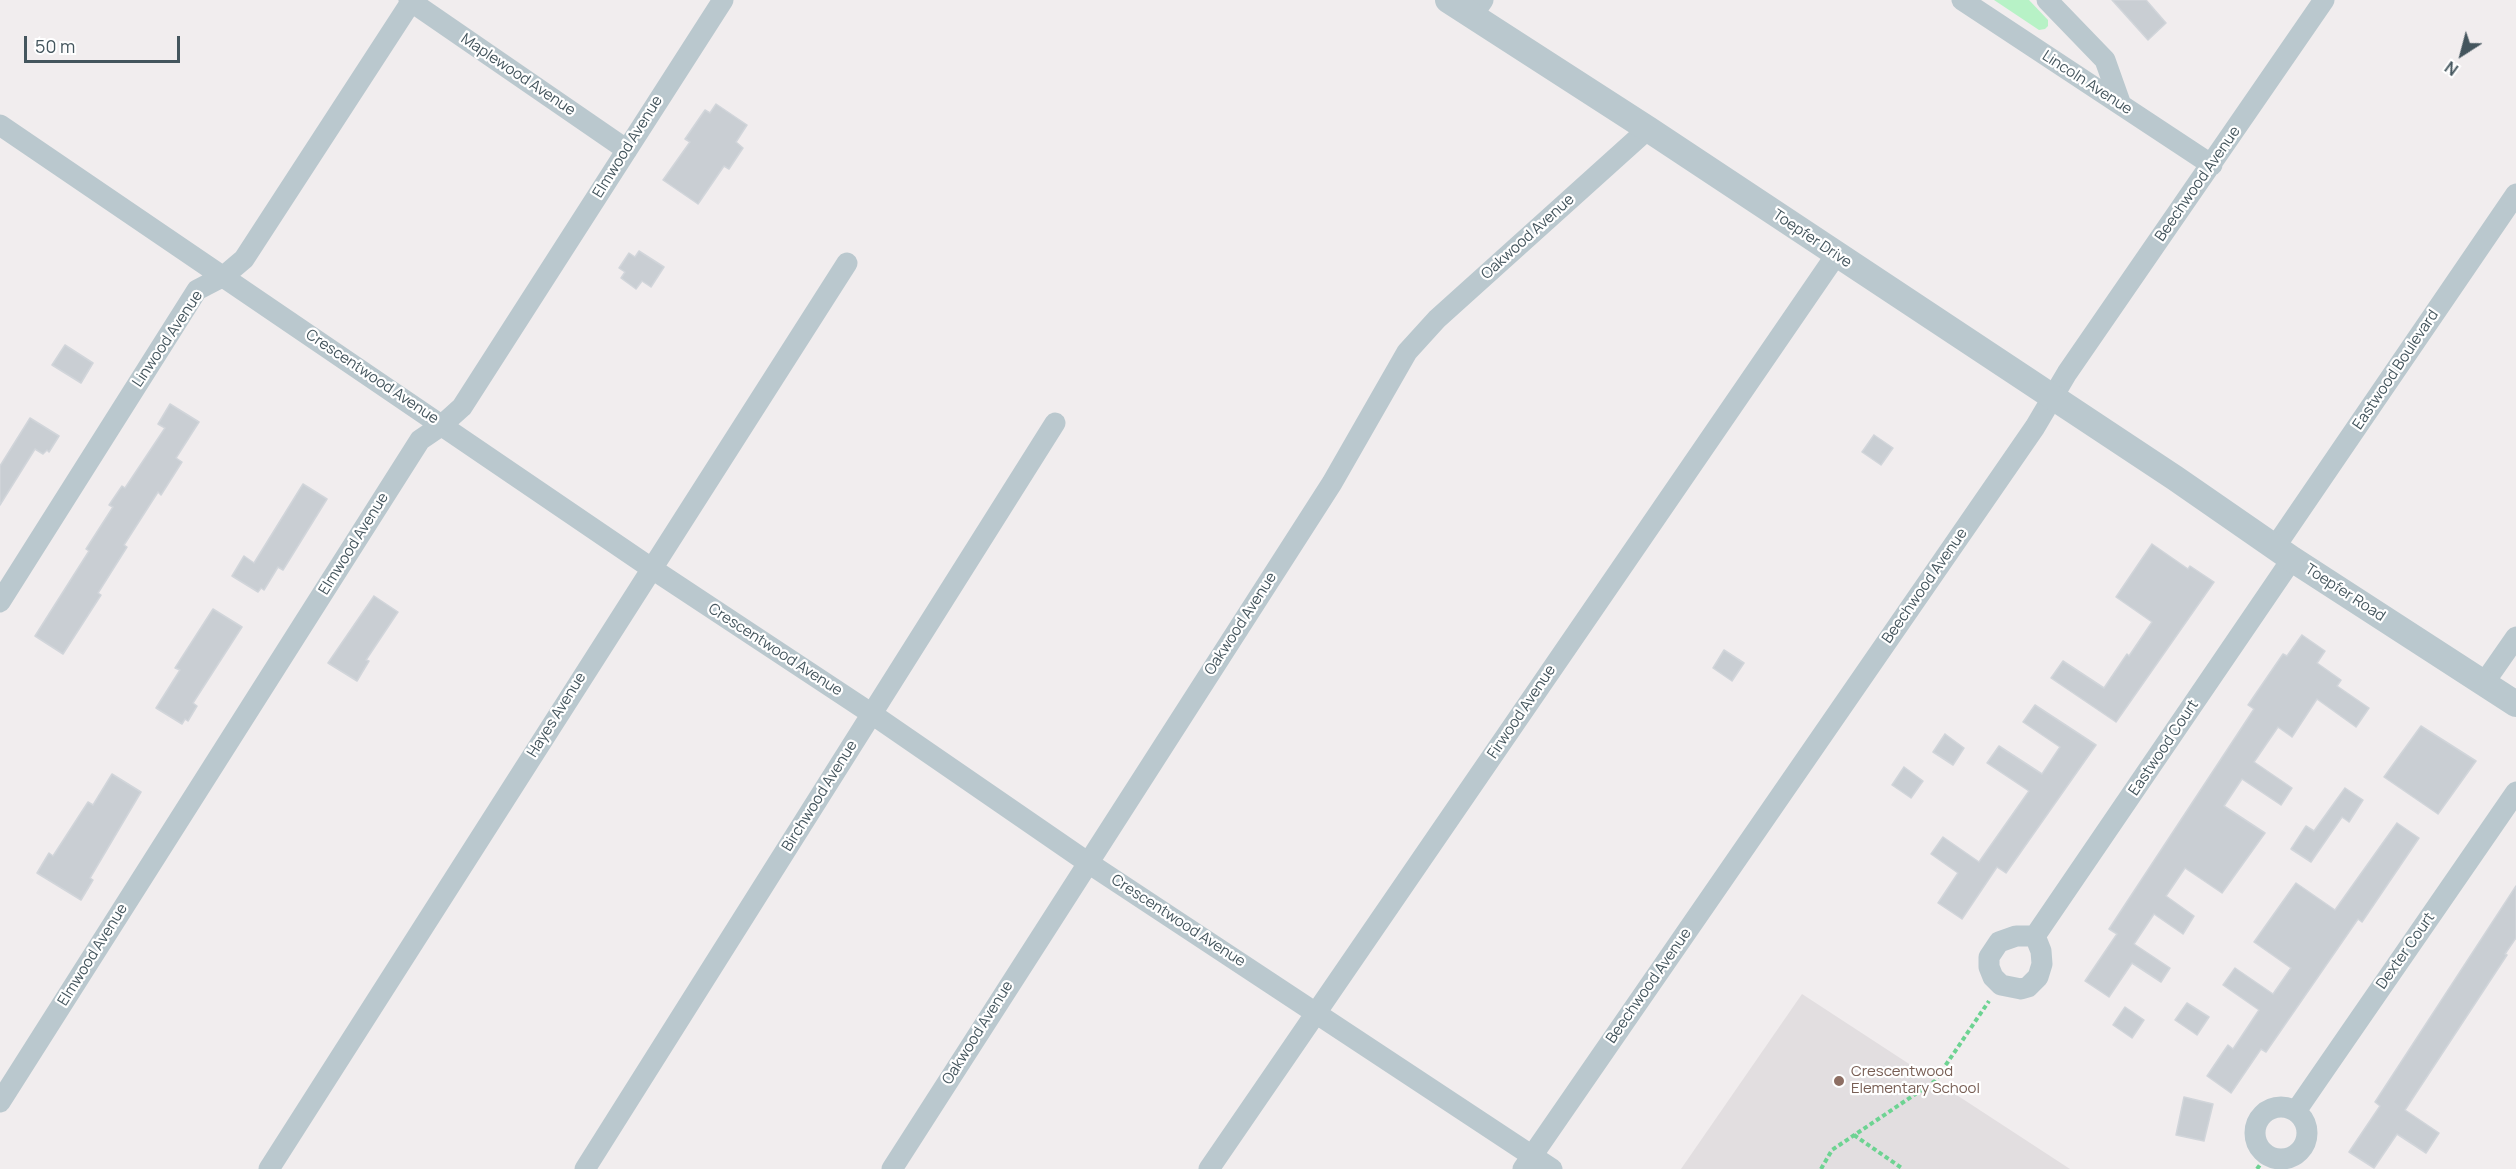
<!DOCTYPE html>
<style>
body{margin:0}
#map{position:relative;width:2516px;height:1169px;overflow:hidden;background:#f1edee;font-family:Manrope,sans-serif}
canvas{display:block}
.north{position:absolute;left:2432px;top:24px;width:60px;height:60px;-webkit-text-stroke:4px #fff;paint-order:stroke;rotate:216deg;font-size:16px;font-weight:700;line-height:24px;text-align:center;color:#44555d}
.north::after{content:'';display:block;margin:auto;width:21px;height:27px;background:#44555d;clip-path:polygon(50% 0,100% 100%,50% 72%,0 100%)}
.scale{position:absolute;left:24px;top:36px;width:156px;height:27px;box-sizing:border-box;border:3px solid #44555d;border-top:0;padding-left:8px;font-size:18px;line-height:21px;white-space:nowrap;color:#44555d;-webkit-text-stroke:4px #fff;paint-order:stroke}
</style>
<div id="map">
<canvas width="2516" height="1169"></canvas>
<div class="north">N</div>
<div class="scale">50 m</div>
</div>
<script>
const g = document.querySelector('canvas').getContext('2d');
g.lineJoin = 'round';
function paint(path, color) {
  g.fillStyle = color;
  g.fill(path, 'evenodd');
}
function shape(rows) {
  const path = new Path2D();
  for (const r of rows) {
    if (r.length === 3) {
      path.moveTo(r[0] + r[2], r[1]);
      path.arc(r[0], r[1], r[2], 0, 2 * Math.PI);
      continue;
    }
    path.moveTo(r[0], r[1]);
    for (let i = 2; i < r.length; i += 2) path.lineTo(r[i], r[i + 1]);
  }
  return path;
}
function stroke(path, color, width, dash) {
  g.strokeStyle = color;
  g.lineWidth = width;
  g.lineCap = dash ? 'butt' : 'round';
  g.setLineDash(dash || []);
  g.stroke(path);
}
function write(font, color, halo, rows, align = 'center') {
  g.font = font + ' Manrope,sans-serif';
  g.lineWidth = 4.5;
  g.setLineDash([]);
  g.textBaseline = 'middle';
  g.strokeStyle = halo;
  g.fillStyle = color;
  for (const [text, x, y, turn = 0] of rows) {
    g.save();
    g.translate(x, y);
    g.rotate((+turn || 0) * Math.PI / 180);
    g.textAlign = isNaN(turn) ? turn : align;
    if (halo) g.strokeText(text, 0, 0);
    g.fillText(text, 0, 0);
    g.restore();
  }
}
const education = shape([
 [1802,994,2070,1169,1681,1169]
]);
const green = shape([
 [1994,0,2029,0,2048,20,2048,26,2045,29,2039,30]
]);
const building = shape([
 [2112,0,2146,0,2166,23,2148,40,2112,0],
 [716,104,747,125,736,142,743,148,729,169,724,166,698,204,663,180,690,142,685,139,705,110,710,113,716,104],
 [639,251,664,267,651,287,642,281,636,289,621,278,625,272,619,268,629,253,635,257,639,251],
 [65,345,93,363,81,383,52,365,65,345],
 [170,404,199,422,176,458,182,462,161,495,158,492,124,545,127,547,98,593,101,595,63,654,35,636,89,551,86,549,113,507,109,505,122,486,125,488,165,428,158,424,170,404],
 [30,418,59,436,49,452,47,450,43,454,35,449,0,505,0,466,30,418],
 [1874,435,1893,448,1881,465,1862,452,1874,435],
 [303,484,327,499,283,570,278,567,264,590,261,588,258,592,232,576,244,556,254,563,303,484],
 [2152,544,2188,569,2190,566,2214,582,2116,722,2051,678,2063,661,2104,688,2127,654,2129,656,2152,622,2116,597,2152,544],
 [374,596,398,612,366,660,369,661,357,681,328,663,374,596],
 [213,609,242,627,193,703,197,706,188,721,185,719,182,724,156,708,180,670,175,668,213,609],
 [2302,635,2325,651,2317,663,2341,680,2337,686,2369,708,2356,727,2317,699,2292,737,2278,727,2254,762,2292,788,2281,805,2242,779,2224,806,2265,833,2222,893,2185,868,2166,896,2194,916,2183,934,2154,914,2134,944,2170,968,2161,982,2132,963,2109,997,2085,981,2117,934,2109,929,2254,709,2248,705,2283,654,2287,656,2302,635],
 [1724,650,1744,663,1732,681,1713,668,1724,650],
 [2035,705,2096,745,2006,873,1997,867,1962,919,1938,903,1958,873,1931,854,1943,837,1979,862,2029,791,1987,763,1999,746,2042,774,2060,747,2023,722,2035,705],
 [2421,726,2476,761,2438,814,2384,777,2421,726],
 [1945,734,1964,748,1953,765,1933,752,1945,734],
 [1904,767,1923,781,1911,798,1892,785,1904,767],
 [112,774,141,792,90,878,93,880,81,900,37,873,49,853,53,856,88,802,93,805,112,774],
 [2345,788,2363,800,2349,822,2342,817,2311,862,2291,849,2306,826,2314,831,2345,788],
 [2397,823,2419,838,2362,922,2358,919,2266,1052,2261,1049,2231,1093,2207,1076,2228,1045,2233,1049,2259,1010,2223,985,2235,968,2273,994,2291,968,2254,942,2296,883,2335,910,2397,823],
 [2516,886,2516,938,2505,954,2507,955,2405,1110,2439,1133,2426,1153,2397,1134,2374,1168,2349,1152,2380,1106,2375,1102,2516,886],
 [2187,1003,2209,1017,2197,1035,2175,1020,2187,1003],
 [2125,1007,2144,1020,2132,1038,2113,1025,2125,1007],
 [2184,1097,2213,1104,2204,1141,2176,1135,2184,1097]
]);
const path = shape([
 [1854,1135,1903,1169],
 [1821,1169,1832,1150,1935,1081,1989,1001],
 [2257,1169,2267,1155]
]);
const minor = shape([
 [409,0,627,150],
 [1962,0,2212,165],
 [2047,0,2105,60,2121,105],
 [1472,16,1483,0],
 [0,125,651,568,872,714,1087,862,1552,1169],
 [2275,547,2516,194],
 [0,602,197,290,224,276,244,259,411,2],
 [2484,683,2516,637],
 [2016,936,2035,936,2041,951,2042,964,2038,977,2028,987,2021,989,2001,985,1993,977,1989,967,1989,957,1999,942,2016,936],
 [2035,936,2292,559],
 [0,1102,420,440,442,425,462,407,723,0],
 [2281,1133,26],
 [2296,1111,2516,792],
 [269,1169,847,263],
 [585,1169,1055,423],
 [892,1169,1332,483,1407,352,1437,319,1648,129],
 [1209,1169,1836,255],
 [1523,1169,2035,427,2067,373,2324,0]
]);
const tertiary = shape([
 [1448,0,1648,129,2175,478,2292,559,2516,704]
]);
const markers = [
 [1839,1081,6,"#8d6e63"]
];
const streetNames = [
 ["Maplewood Avenue",518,75,34],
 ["Lincoln Avenue",2087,83,33],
 ["Elmwood Avenue",628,147,-58],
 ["Beechwood Avenue",2198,184,-55],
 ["Oakwood Avenue",1528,237,-42],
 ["Toepfer Drive",1812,239,34],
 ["Linwood Avenue",168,339,-56],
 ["Eastwood Boulevard",2396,370,-56],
 ["Crescentwood Avenue",372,377,34],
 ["Elmwood Avenue",354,544,-58],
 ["Beechwood Avenue",1925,586,-55],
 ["Toepfer Road",2345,593,33],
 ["Oakwood Avenue",1241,624,-57],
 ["Crescentwood Avenue",775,650,33],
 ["Firwood Avenue",1522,712,-56],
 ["Hayes Avenue",557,715,-58],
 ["Eastwood Court",2164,748,-56],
 ["Birchwood Avenue",820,796,-58],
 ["Crescentwood Avenue",1178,921,33],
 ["Dexter Court",2406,951,-55],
 ["Elmwood Avenue",93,955,-58],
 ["Beechwood Avenue",1649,986,-55],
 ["Oakwood Avenue",978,1033,-58]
];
const educationNames = [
 ["Crescentwood",1851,1072],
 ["Elementary School",1851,1089]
];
paint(education, '#e2dee0');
paint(green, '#b7f2c6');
paint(building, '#c9ced3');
stroke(building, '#d1d5da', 1.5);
stroke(path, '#6dd392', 4, [4.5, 3]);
stroke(minor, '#bac8ce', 21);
stroke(tertiary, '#bac8ce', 26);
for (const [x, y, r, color] of markers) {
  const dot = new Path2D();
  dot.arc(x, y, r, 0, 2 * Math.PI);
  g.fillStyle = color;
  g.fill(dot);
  stroke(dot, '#fff', 2);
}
write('15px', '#44555d', '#fff', streetNames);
write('15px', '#785e54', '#fff', educationNames, 'left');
</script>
